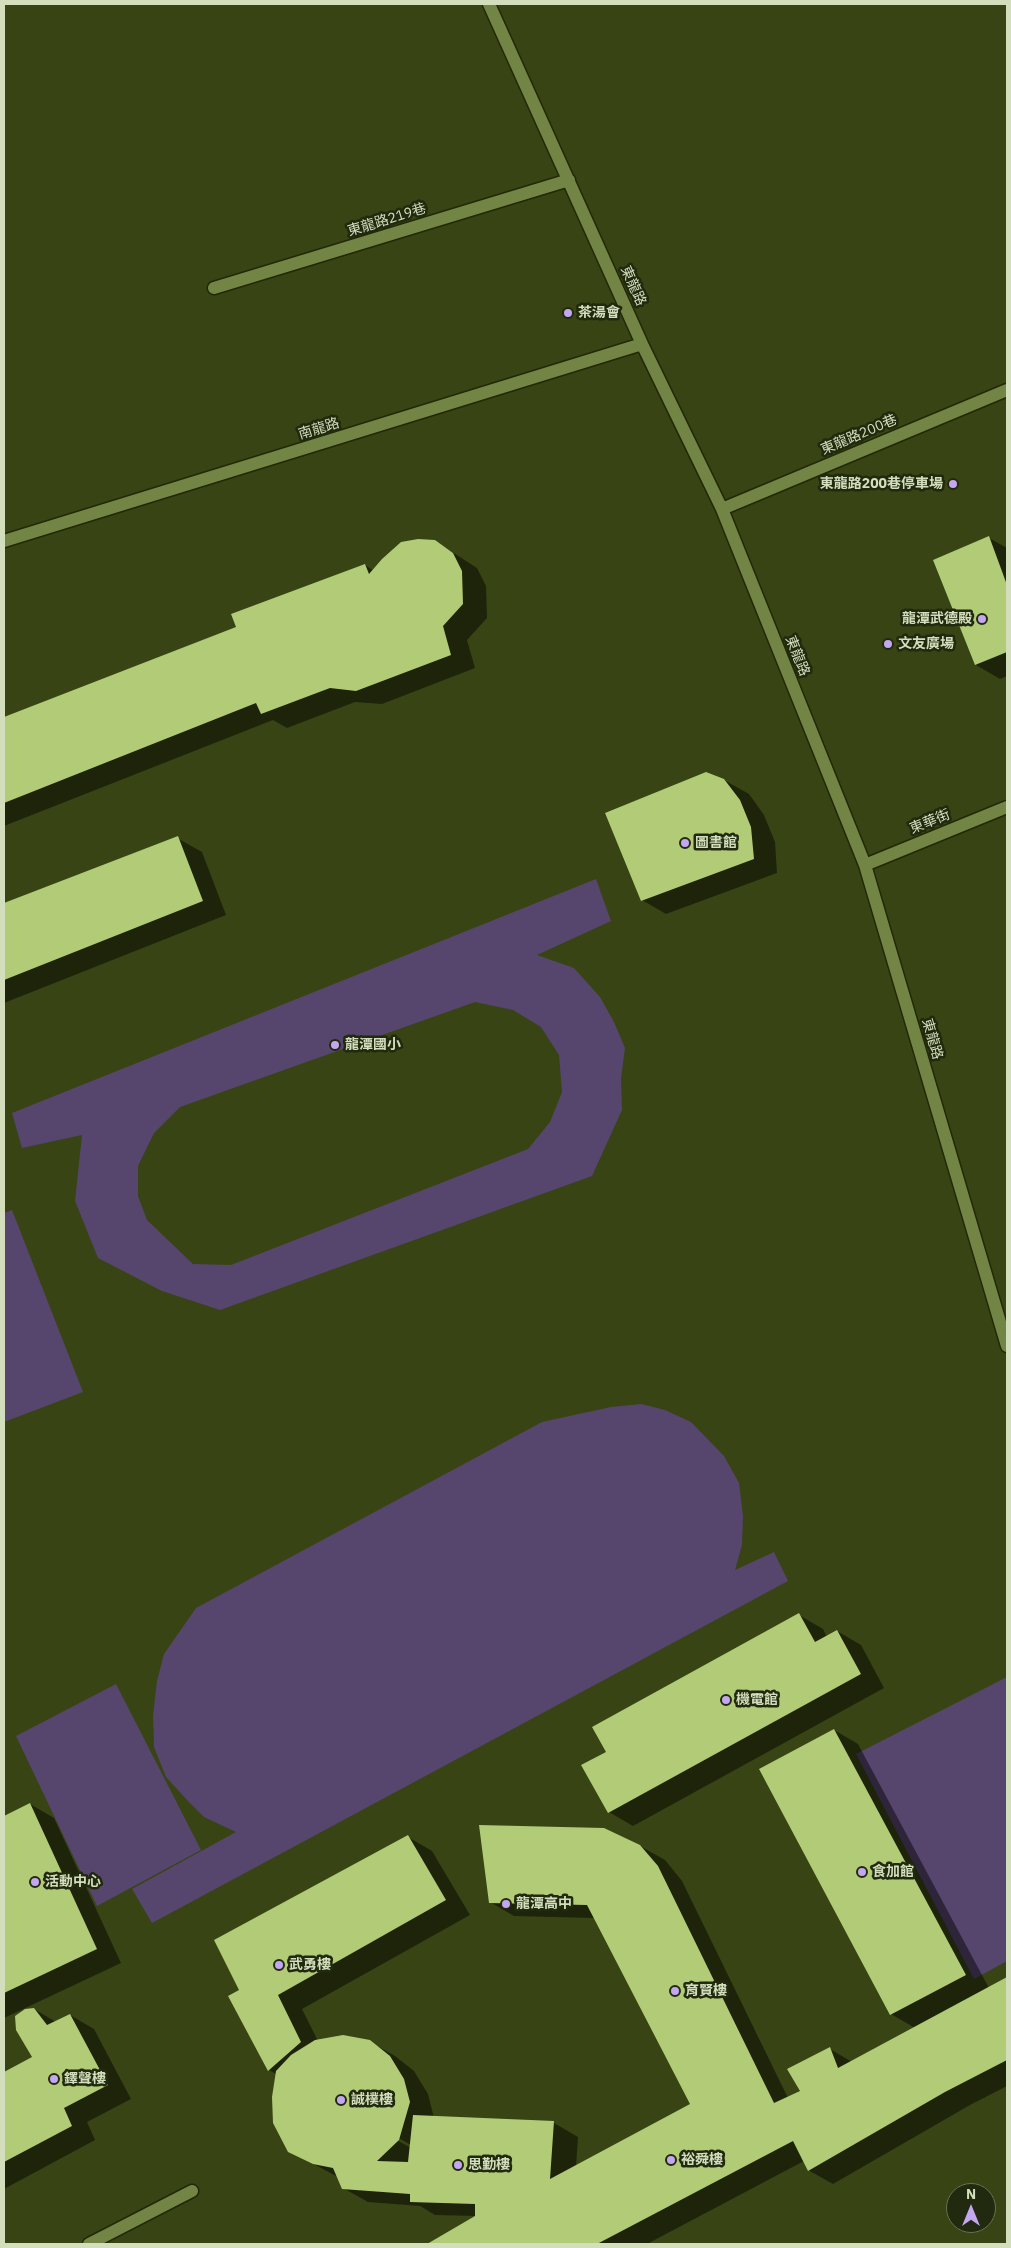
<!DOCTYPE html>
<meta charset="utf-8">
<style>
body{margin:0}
#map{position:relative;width:1011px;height:2248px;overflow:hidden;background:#384413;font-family:"IBM Plex Sans",sans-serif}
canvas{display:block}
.frame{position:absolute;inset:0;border:5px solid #d2debc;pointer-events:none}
.north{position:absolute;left:946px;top:2183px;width:50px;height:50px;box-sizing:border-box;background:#21290e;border:1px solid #687154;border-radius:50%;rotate:0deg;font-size:14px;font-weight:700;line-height:20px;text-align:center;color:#d2debc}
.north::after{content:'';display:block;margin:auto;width:18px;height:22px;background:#c4a7f1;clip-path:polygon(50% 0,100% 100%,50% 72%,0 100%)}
</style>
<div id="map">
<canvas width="1011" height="2248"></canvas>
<div class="frame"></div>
<div class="north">N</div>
</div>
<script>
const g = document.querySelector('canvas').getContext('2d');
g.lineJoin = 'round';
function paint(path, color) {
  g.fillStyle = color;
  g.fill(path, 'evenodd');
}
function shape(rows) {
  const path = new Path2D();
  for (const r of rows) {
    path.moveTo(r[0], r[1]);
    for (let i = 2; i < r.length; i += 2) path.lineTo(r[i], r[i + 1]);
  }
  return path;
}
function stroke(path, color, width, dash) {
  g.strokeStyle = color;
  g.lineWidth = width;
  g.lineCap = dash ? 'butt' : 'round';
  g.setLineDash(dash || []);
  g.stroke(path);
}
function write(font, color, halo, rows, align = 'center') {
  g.font = font + ' "IBM Plex Sans","Noto Sans TC",sans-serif';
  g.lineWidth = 5;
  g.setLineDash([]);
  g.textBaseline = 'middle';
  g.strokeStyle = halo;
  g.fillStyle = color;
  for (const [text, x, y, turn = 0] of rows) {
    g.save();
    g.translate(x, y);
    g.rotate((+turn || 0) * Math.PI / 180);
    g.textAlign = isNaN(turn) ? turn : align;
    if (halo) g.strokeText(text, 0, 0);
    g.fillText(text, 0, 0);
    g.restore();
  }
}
const green = shape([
 [596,879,611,921,537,955,574,968,600,997,614,1022,625,1048,621,1078,622,1110,592,1176,220,1310,162,1291,98,1258,75,1201,82,1135,22,1148,12,1113],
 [475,1002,513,1010,541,1027,559,1055,562,1092,550,1122,528,1149,231,1265,193,1264,147,1220,138,1196,138,1166,154,1133,180,1107],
 [12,1210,83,1392,4,1422,4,1213],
 [641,1404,665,1410,691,1422,724,1456,739,1483,743,1516,742,1545,735,1570,774,1552,788,1581,152,1923,132,1889,236,1832,204,1817,188,1801,166,1777,154,1747,153,1716,157,1681,164,1654,196,1608,542,1422,611,1407],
 [1007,1677,1007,1961,974,1979,856,1754],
 [116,1684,201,1850,97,1906,16,1736]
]);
const shadow = shape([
 [989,538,1007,548,1007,676,1000,679,976,665],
 [435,541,477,568,486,586,487,618,467,640,475,668,382,704,355,702,287,728,273,720,4,826,4,719,238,628,365,565,374,571],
 [724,780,749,794,764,815,775,842,777,873,666,914,642,900],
 [177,838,202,852,226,915,4,1003,4,904],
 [799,1615,823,1629,827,1637,837,1631,861,1645,884,1688,633,1826,609,1812,608,1752],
 [834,1730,858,1744,989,1988,1007,1978,1007,2086,970,2105,833,2184,808,2170,804,2161,647,2244,429,2244,477,2216,435,2215,420,2206,368,2202,343,2188,338,2177,289,2151,276,2074,269,2070,240,1991,408,1837,432,1851,470,1915,302,2009,318,2041,370,2042,395,2056,414,2071,428,2094,434,2118,554,2123,578,2137,576,2166,692,2104,595,1918,514,1916,490,1902,640,1846,665,1860,682,1881,788,2098,802,2091,830,2049,852,2062,915,2028,891,2014],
 [395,2136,411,2145,411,2148,393,2138],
 [30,1804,54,1818,121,1963,4,2018,4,1817],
 [34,2009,56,2022,70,2015,94,2029,131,2099,87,2122,95,2140,4,2189,4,2074,33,2058]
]);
const building = shape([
 [989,536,1007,585,1007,652,975,665,933,560],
 [418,539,435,540,453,553,462,571,463,604,443,626,451,655,356,691,330,688,261,714,256,703,4,803,4,717,236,627,231,614,365,564,369,574,382,559,401,542],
 [706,772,724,779,740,800,751,827,754,859,641,901,605,813],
 [178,836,203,901,4,980,4,903],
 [799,1613,815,1642,837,1630,861,1674,608,1813,581,1765,606,1752,592,1727],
 [834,1729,966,1975,890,2015,759,1769],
 [30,1803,97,1949,4,1993,4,1816],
 [479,1825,604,1828,640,1845,658,1866,774,2103,800,2091,787,2069,830,2047,838,2068,1007,1977,1007,2060,945,2092,808,2171,793,2141,597,2244,427,2244,475,2216,475,2204,410,2202,410,2194,342,2189,333,2168,313,2164,288,2152,273,2123,272,2097,276,2071,291,2055,315,2040,343,2035,370,2040,390,2056,404,2079,410,2102,399,2140,377,2161,408,2162,413,2115,554,2121,550,2179,690,2104,587,1905,489,1903],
 [408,1835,446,1900,278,1995,301,2042,268,2071,228,1996,239,1990,214,1940],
 [34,2008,47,2025,70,2014,108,2085,64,2108,72,2126,4,2162,4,2072,32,2057,16,2030,15,2016,25,2009]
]);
const minor = shape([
 [489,4,642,344,722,509,865,865,1007,1346],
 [214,288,569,180],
 [722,509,1007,390],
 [4,541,642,344],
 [865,865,1007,807],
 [89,2244,192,2191]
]);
const markers = [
 [568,313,5,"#c4a7f1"],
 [953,484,5,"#c4a7f1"],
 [982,619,5,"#c4a7f1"],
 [888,644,5,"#c4a7f1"],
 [685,843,5,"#c4a7f1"],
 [335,1045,5,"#c4a7f1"],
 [726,1700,5,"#c4a7f1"],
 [862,1872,5,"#c4a7f1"],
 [35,1882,5,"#c4a7f1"],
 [506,1904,5,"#c4a7f1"],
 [279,1965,5,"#c4a7f1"],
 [675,1991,5,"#c4a7f1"],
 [54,2079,5,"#c4a7f1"],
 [341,2100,5,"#c4a7f1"],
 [671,2160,5,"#c4a7f1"],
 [458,2165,5,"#c4a7f1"]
];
const streetNames = [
 ["東龍路219巷",387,220,-17],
 ["東龍路",633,286,66],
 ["南龍路",319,429,-17],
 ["東龍路200巷",859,435,-23],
 ["東龍路",797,656,68],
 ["東華街",930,822,-22],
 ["東龍路",932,1039,74]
];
const poiNames = [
 ["茶湯會",578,313],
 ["東龍路200巷停車場",943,484,"right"],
 ["龍潭武德殿",972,619,"right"],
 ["文友廣場",898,644],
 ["圖書館",695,843],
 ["龍潭國小",345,1045],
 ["機電館",736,1700],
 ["食加館",872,1872],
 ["活動中心",45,1882],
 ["龍潭高中",516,1904],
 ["武勇樓",289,1965],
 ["育賢樓",685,1991],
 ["鐸聲樓",64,2079],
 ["誠樸樓",351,2100],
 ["裕舜樓",681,2160],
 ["思勤樓",468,2165]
];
paint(green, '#56466e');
paint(shadow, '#0007');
paint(building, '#b2cb77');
stroke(minor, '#212907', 15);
stroke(minor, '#738545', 12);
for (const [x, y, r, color] of markers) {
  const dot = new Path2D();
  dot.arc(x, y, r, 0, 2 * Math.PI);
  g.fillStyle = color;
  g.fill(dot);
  stroke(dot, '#21290e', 2);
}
write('14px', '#d2debc', '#21290e', streetNames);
write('bold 14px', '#d2debc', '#21290e', poiNames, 'left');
</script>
